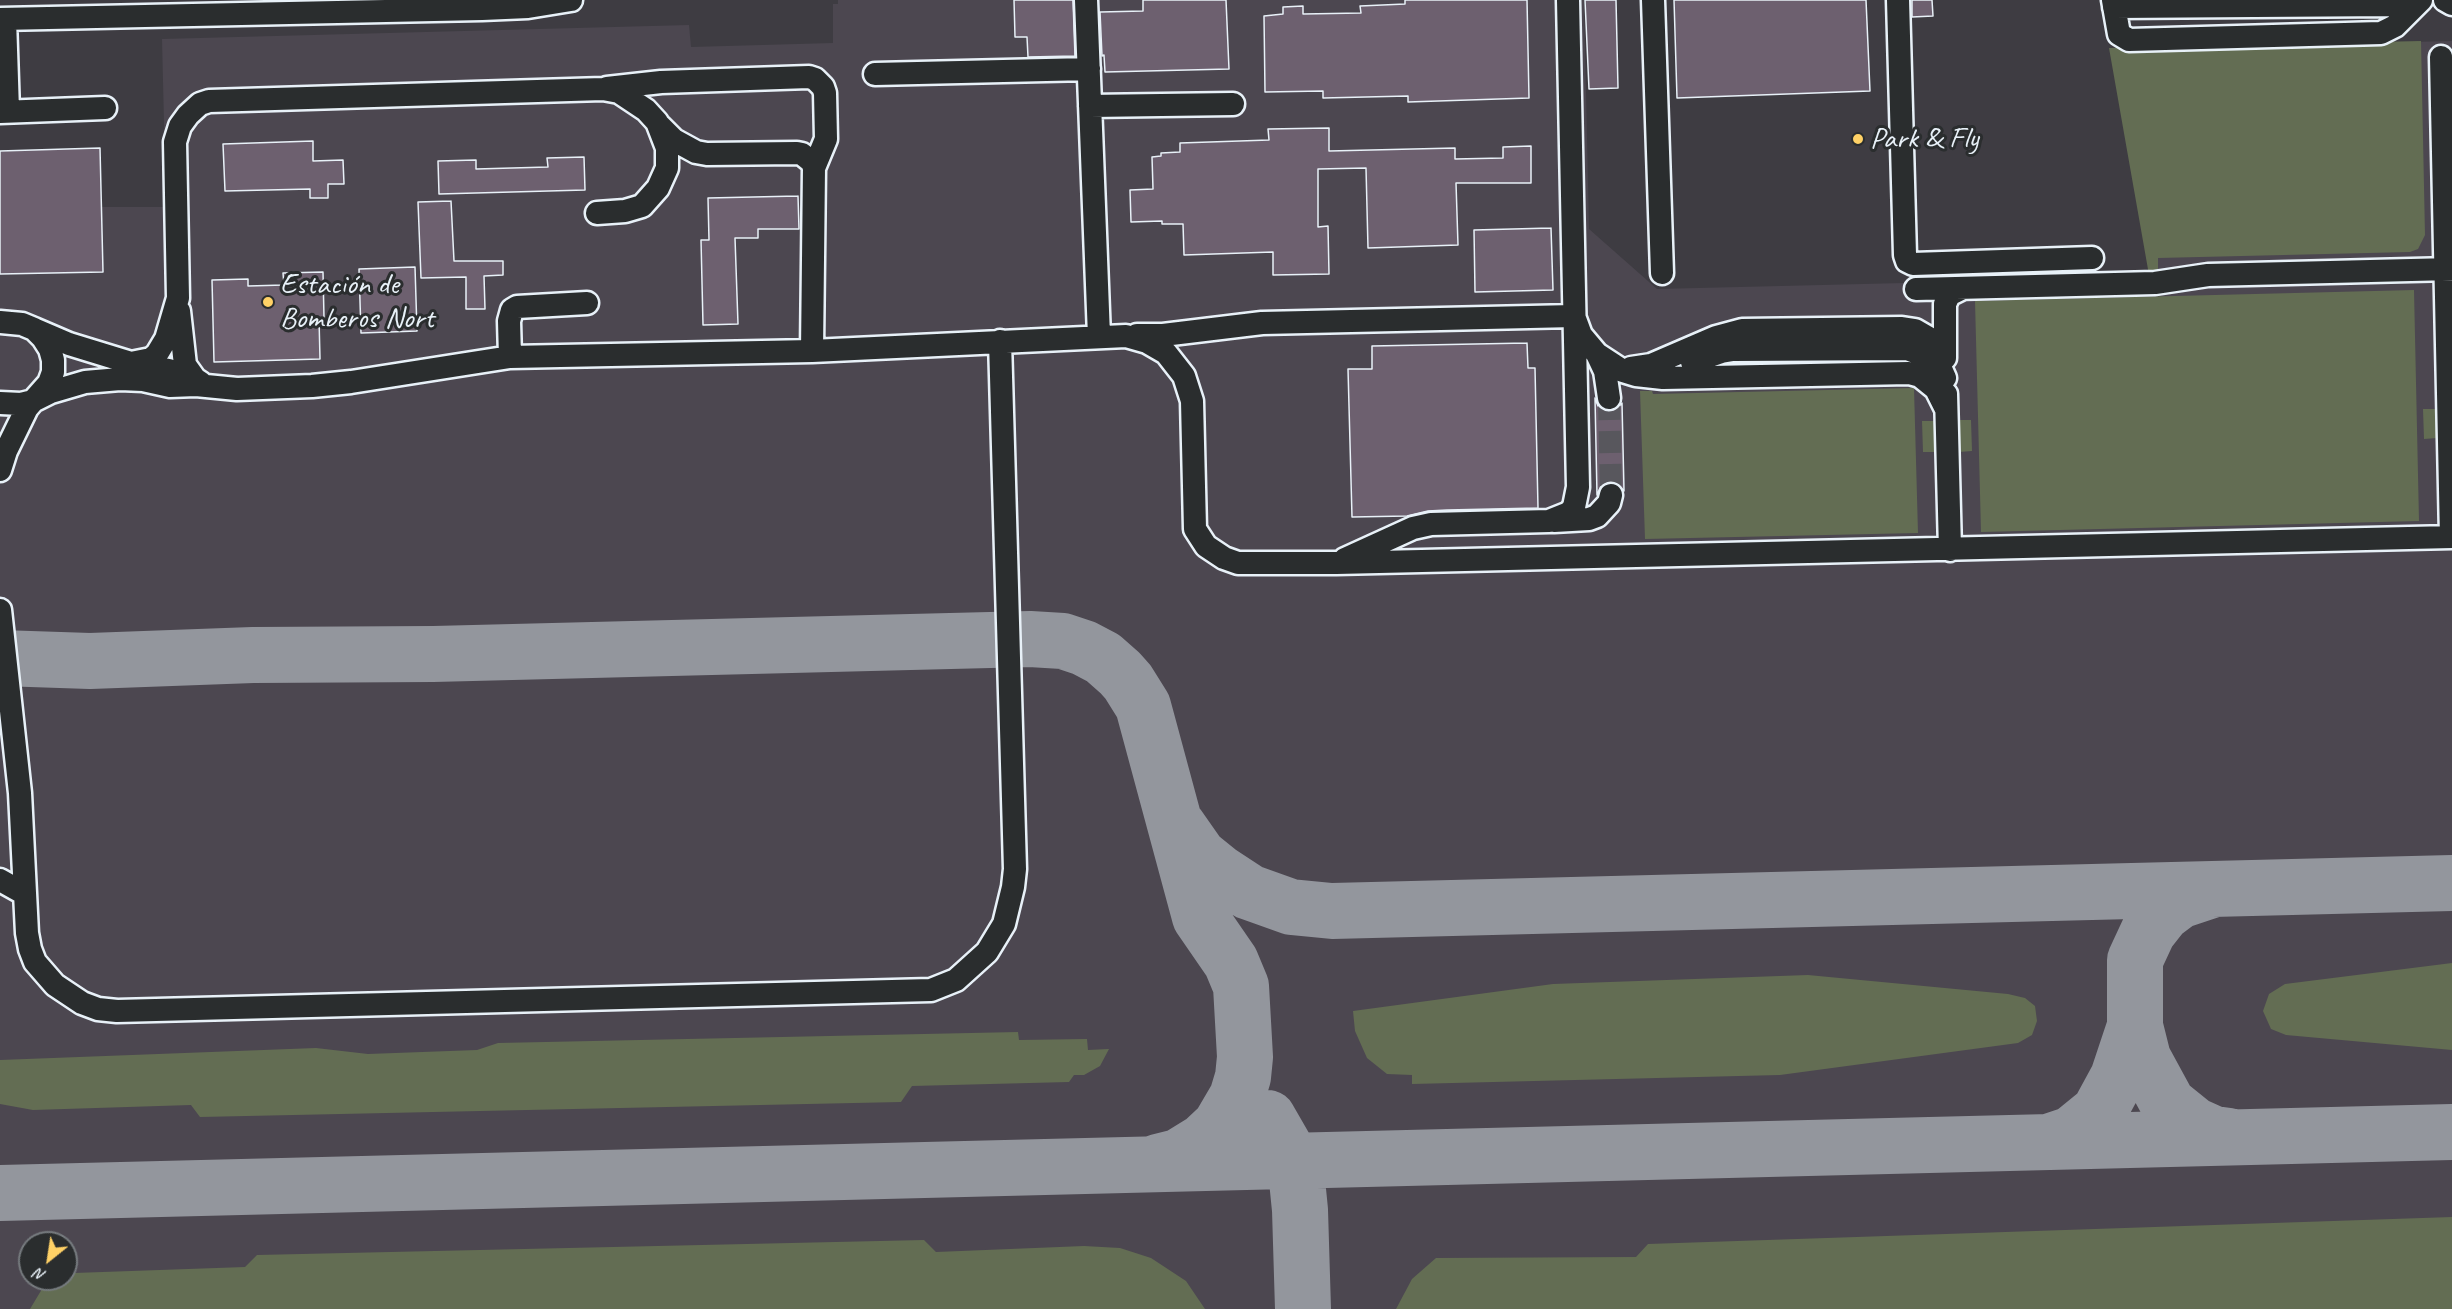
<!DOCTYPE html>
<meta charset="utf-8">
<style>
body{margin:0}
#map{position:relative;width:2452px;height:1309px;overflow:hidden;background:#3e3c42;font-family:Caveat,sans-serif}
canvas{display:block}
.north{position:absolute;left:18px;top:1231px;width:60px;height:60px;box-sizing:border-box;background:#2a2d2e;border:2px solid #767b7f;border-radius:50%;rotate:210deg;font-size:16px;font-weight:700;line-height:24px;text-align:center;color:#e8f1f8}
.north::after{content:'';display:block;margin:auto;width:21px;height:27px;background:#ffd166;clip-path:polygon(50% 0,100% 100%,50% 72%,0 100%)}
</style>
<div id="map">
<canvas width="2452" height="1309"></canvas>
<div class="north">N</div>
</div>
<script>
const g = document.querySelector('canvas').getContext('2d');
g.lineJoin = 'round';
function paint(path, color) {
  g.fillStyle = color;
  g.fill(path, 'evenodd');
}
function shape(rows) {
  const path = new Path2D();
  for (const r of rows) {
    path.moveTo(r[0], r[1]);
    for (let i = 2; i < r.length; i += 2) path.lineTo(r[i], r[i + 1]);
  }
  return path;
}
function stroke(path, color, width, dash) {
  g.strokeStyle = color;
  g.lineWidth = width;
  g.lineCap = dash ? 'butt' : 'round';
  g.setLineDash(dash || []);
  g.stroke(path);
}
function write(font, color, halo, rows, align = 'center') {
  g.font = font + ' Caveat,sans-serif';
  g.lineWidth = 6;
  g.setLineDash([]);
  g.textBaseline = 'middle';
  g.strokeStyle = halo;
  g.fillStyle = color;
  for (const [text, x, y, turn = 0] of rows) {
    g.save();
    g.translate(x, y);
    g.rotate((+turn || 0) * Math.PI / 180);
    g.textAlign = isNaN(turn) ? turn : align;
    if (halo) g.strokeText(text, 0, 0);
    g.fillText(text, 0, 0);
    g.restore();
  }
}
const built = shape([
 [838,0,1584,0,1589,229,1657,289,2151,277,2111,49,2452,41,2452,1309,0,1309,0,151,100,149,101,207,166,207,162,39,689,25,691,47,833,43,833,4,838,4],
 [30,1243,66,1243,66,1279,30,1279]
]);
const green = shape([
 [2421,41,2425,235,2418,249,2410,252,2158,258,2158,275,2149,275,2109,48],
 [2414,290,2419,521,1981,532,1975,301],
 [1914,388,1918,533,1645,539,1640,391,1652,391,1653,394],
 [2423,409,2436,409,2437,438,2424,439],
 [1958,420,1971,420,1972,451,1959,452],
 [1922,421,1935,421,1936,452,1923,452],
 [2452,963,2452,1050,2286,1035,2271,1029,2263,1011,2269,994,2285,984],
 [1808,975,2008,994,2025,998,2035,1006,2037,1021,2032,1035,2018,1043,1780,1075,1412,1084,1412,1075,1387,1074,1367,1058,1355,1031,1353,1011,1553,984],
 [1018,1032,1019,1040,1087,1039,1088,1050,1109,1049,1100,1066,1084,1075,1074,1075,1069,1082,912,1086,901,1102,200,1117,191,1105,33,1110,0,1104,0,1060,316,1048,368,1054,477,1050,498,1043],
 [2452,1217,2452,1309,1396,1309,1412,1279,1436,1258,1636,1257,1648,1244],
 [924,1240,936,1252,1084,1246,1120,1248,1151,1258,1186,1281,1205,1309,30,1309,42,1289,61,1279,66,1279,66,1276,74,1273,245,1267,257,1255]
]);
const taxiway = shape([
 [0,658,90,661,253,655,433,654,1030,639,1063,641,1084,648,1103,658,1120,673,1128,682,1143,706,1200,917,1231,962,1241,986,1245,1057,1243,1077,1237,1097,1220,1126,1204,1141,1178,1157,1158,1162],
 [1178,826,1199,856,1220,873,1249,892,1291,907,1332,911,2452,883],
 [2212,890,2179,901,2163,913,2148,932,2135,960,2135,1026,2143,1058,2168,1104,2194,1125,2214,1134,2229,1136],
 [1268,1118,1287,1151,1297,1180,1300,1210,1303,1309],
 [2048,1142,2072,1134,2099,1112,2118,1077,2135,1026],
 [0,1193,2452,1132]
]);
const building = shape([
 [1014,0,1073,0,1075,56,1028,57,1027,37,1015,37,1014,0],
 [1143,0,1226,0,1229,69,1105,72,1104,55,1102,56,1100,12,1143,11,1143,0],
 [1405,0,1527,0,1529,98,1408,102,1408,96,1323,98,1323,91,1265,92,1264,16,1283,14,1283,7,1303,6,1303,14,1361,13,1360,6,1405,4,1405,0],
 [1585,0,1616,0,1618,88,1589,89,1585,0],
 [1674,0,1866,0,1870,91,1677,98,1674,0],
 [1912,0,1932,0,1933,16,1912,17,1912,0],
 [1329,128,1329,151,1455,148,1455,159,1503,158,1503,147,1531,146,1531,183,1456,183,1458,245,1368,248,1366,168,1318,169,1318,227,1328,226,1329,274,1273,275,1273,252,1184,255,1183,224,1162,224,1162,221,1131,222,1130,190,1153,189,1152,157,1161,156,1161,153,1180,152,1180,143,1269,140,1268,129,1329,128],
 [313,141,313,161,343,160,344,184,328,184,328,198,310,198,310,189,225,191,223,144,313,141],
 [100,148,103,272,0,274,0,151,100,148],
 [584,157,585,190,439,194,438,161,476,160,476,169,548,167,547,158,584,157],
 [798,196,799,229,758,229,758,238,735,238,738,324,703,325,701,240,709,240,708,198,798,196],
 [451,201,454,261,503,261,503,275,484,276,485,309,466,309,466,277,421,278,418,202,451,201],
 [1551,228,1553,290,1475,292,1474,230,1551,228],
 [415,267,417,331,361,333,359,269,415,267],
 [323,272,324,318,319,318,320,359,214,362,212,280,248,279,248,286,284,285,283,273,323,272],
 [1527,343,1528,368,1535,368,1538,508,1447,510,1428,511,1407,516,1352,517,1348,369,1372,369,1372,346,1527,343],
 [1595,398,1598,406,1605,411,1617,409,1622,403,1624,491,1615,482,1608,482,1601,486,1597,495,1595,398]
]);
const minorTunnel = shape([
 [1609,398,1611,495]
]);
const minor = shape([
 [1086,0,1099,336],
 [1653,0,1662,273],
 [1898,0,1905,255,1907,261,1913,264,2092,258],
 [2113,0,2119,34,2129,40,2381,33,2395,26,2421,0],
 [2445,0,2452,4],
 [2114,7,2394,5,2404,0],
 [0,19,482,9,528,7,571,0],
 [5,19,8,111],
 [2441,57,2451,537],
 [875,74,1089,69],
 [607,88,661,82,809,77,815,79,823,87,825,93,826,139,814,168],
 [1090,106,1233,104],
 [0,112,105,108],
 [660,126,674,140,696,152,707,154,797,153,802,154,812,162,814,168,812,351],
 [1916,289,2155,283,2208,275,2452,269],
 [179,311,185,365,195,379,201,383],
 [0,322,22,324,34,329,43,338,50,349,53,360,53,372,49,383,33,401,21,404,0,403],
 [1137,335,1163,335,1262,323,1574,316,1581,335,1597,354,1623,371,1636,375,1663,378,1909,373,1920,376,1936,389,1946,409],
 [1597,354,1605,371,1609,398],
 [510,357,509,321,512,310,517,307,587,303],
 [1945,358,1945,304,1949,295,1963,288],
 [1692,362,1721,352,1733,350,1907,349,1928,357,1941,369,1945,378],
 [131,363,151,359,157,354,166,339,178,298,175,142,180,126,188,115,200,104,209,101,603,89,619,92,646,110,657,122,667,148,667,168,658,188,642,206,625,211,597,213],
 [1631,368,1651,365,1716,337,1742,330,1902,328,1915,330,1934,341,1945,355],
 [196,385,237,389,312,386,351,382,510,357,812,351,1126,336,1147,342,1166,353,1184,376,1192,401,1195,529,1206,546,1224,558,1238,563,1336,563,2452,537],
 [1946,394,1950,550],
 [0,470,6,451,27,408,33,401,51,392,85,382,120,379,143,380,170,386,196,385,169,370,131,363,69,344,34,329],
 [1554,521,1589,519,1597,516,1609,503,1611,495],
 [1345,559,1413,528,1431,524,1549,521,1569,513,1574,507,1578,487,1568,0],
 [0,610,20,793,27,933,30,949,35,962,55,985,82,1003,98,1009,117,1011,931,990,956,980,987,952,1004,924,1013,887,1015,869,1000,341],
 [0,880,25,894]
]);
const markers = [
 [1858,139,6,"#ffd166"],
 [268,302,6,"#ffd166"]
];
const poiNames = [
 ["Park & Fly",1870,139],
 ["Estación de",280,285],
 ["Bomberos Nort",280,319]
];
paint(built, '#4c4750');
paint(green, '#636d53');
stroke(taxiway, '#93969d', 56);
paint(building, '#6d606f');
stroke(building, '#e8f1f8', 1.5);
stroke(minorTunnel, '#58575d', 22, [22, 11]);
stroke(minor, '#e8f1f8', 27);
stroke(minor, '#2a2d2e', 22);
for (const [x, y, r, color] of markers) {
  const dot = new Path2D();
  dot.arc(x, y, r, 0, 2 * Math.PI);
  g.fillStyle = color;
  g.fill(dot);
  stroke(dot, '#2a2d2e', 2);
}
write('30px', '#e8f1f8', '#2a2d2e', poiNames, 'left');
</script>
